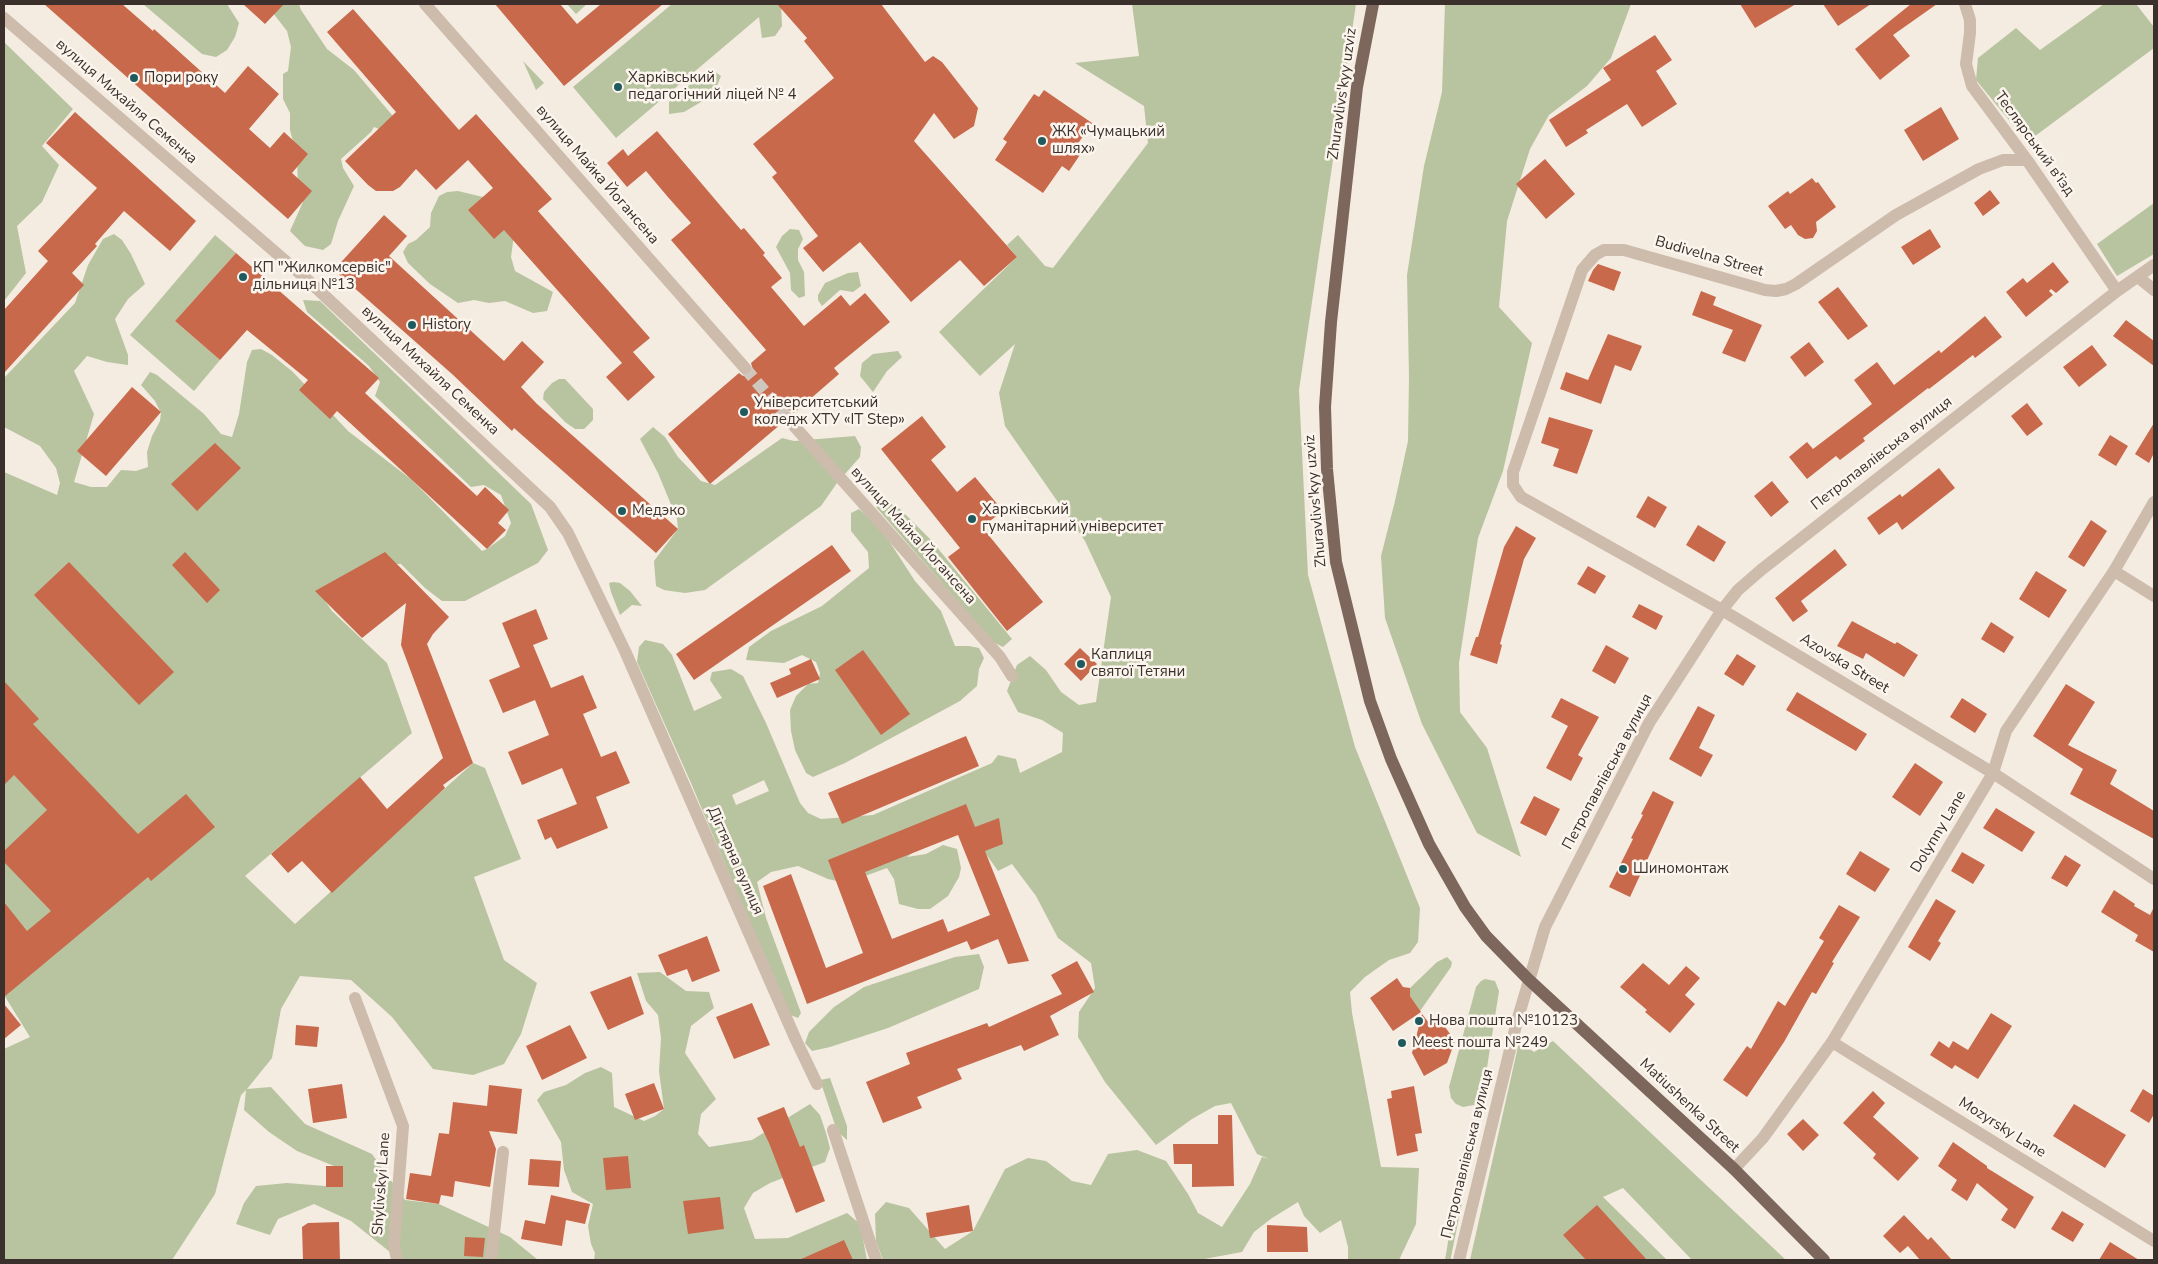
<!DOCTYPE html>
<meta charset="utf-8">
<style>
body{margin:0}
#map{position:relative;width:2158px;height:1264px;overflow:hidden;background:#f4ebe1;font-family:"Nunito Sans",sans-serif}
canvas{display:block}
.frame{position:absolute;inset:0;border:5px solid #3b302b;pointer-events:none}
</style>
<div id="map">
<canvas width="2158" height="1264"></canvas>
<div class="frame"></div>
</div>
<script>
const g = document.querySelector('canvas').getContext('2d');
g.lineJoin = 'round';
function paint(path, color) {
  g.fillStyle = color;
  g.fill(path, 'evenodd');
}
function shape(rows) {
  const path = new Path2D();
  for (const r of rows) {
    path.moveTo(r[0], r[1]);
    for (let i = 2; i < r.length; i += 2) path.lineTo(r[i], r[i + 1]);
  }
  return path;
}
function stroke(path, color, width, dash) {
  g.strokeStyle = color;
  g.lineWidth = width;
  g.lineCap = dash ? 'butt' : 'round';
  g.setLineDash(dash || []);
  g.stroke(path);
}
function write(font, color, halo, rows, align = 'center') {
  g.font = font + ' "Nunito Sans",sans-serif';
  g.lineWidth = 5;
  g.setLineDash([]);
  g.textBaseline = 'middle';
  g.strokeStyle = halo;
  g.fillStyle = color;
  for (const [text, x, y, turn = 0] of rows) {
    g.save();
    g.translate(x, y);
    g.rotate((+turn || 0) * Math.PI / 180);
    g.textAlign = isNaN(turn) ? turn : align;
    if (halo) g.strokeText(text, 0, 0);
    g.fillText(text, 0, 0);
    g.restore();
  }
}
const green = shape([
 [143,4,227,4,239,23,235,37,227,50,216,57,202,54],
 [266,4,299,4,301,10,327,49,354,70,403,128,389,133,374,127,371,132,341,159,343,168,354,186,338,221,331,244,323,250,305,246,290,231,303,202,298,190,297,156,290,130,290,113,283,99,283,74,288,71,291,47,287,31],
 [567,4,587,4,576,14],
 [672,4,781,4,782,26,775,36,762,38,759,17,616,138,573,87],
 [1132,4,1356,4,1299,390,1308,575,1355,747,1420,908,1418,942,1410,953,1389,960,1365,977,1350,992,1352,1013,1381,1167,1419,1168,1416,1224,1399,1260,1348,1260,1348,1247,1341,1220,1320,1233,1304,1216,1298,1202,1272,1218,1254,1232,1242,1252,1199,1260,883,1260,876,1241,875,1214,886,1202,909,1208,945,1249,973,1231,1005,1169,1028,1158,1046,1161,1072,1181,1091,1185,1108,1154,1137,1150,1166,1161,1188,1194,1198,1213,1222,1227,1250,1184,1262,1157,1269,1159,1257,1154,1231,1103,1215,1106,1192,1119,1156,1145,1105,1082,1078,1037,1079,1012,1095,988,1091,963,1058,938,1036,896,1012,864,998,871,971,833,947,826,907,857,926,854,943,845,957,849,961,868,959,877,948,896,930,909,918,909,899,904,894,879,887,868,846,883,828,879,798,866,771,872,757,882,766,918,801,1013,798,1018,788,1014,691,783,637,662,639,647,645,640,663,644,672,655,694,711,722,698,710,680,712,672,731,669,743,676,766,723,800,803,808,813,821,819,873,815,992,763,998,755,1016,759,1020,773,1062,752,1063,733,1042,720,1018,712,1007,691,1017,665,1030,656,1046,670,1061,692,1079,705,1096,702,1111,597,1085,541,1005,426,999,393,1015,344,980,376,939,332,1017,257,1007,245,1018,235,1045,266,1053,268,1148,143,1144,106,1075,63,1139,56],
 [764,780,769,791,736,805,732,795],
 [1445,4,1631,4,1611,58,1587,86,1549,115,1530,149,1507,221,1499,307,1532,343,1503,471,1478,538,1459,663,1460,712,1487,748,1521,857,1477,833,1422,724,1385,618,1381,556,1395,501,1408,441,1409,377,1407,275,1424,166,1442,92],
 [2104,4,2136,4,2154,27,2154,48,2027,142,1976,80,1978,58,2016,28,2040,50],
 [4,42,73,109,42,146,59,165,42,202,17,226,26,273,4,301],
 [523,61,544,83,536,90],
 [714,71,721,76,713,95,684,112,669,114,669,102,705,72],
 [458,191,483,197,515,228,511,257,515,271,553,292,547,311,533,313,505,301,489,303,474,300,458,303,430,284,408,263,403,252,408,244,416,240,430,227,431,213,439,196,447,192],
 [2154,203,2154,254,2117,276,2097,244],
 [790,229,799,230,803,239,798,249,798,260,804,272,805,296,799,298,791,290,790,273,776,247,782,236],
 [114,234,122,240,131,254,145,284,128,299,115,319,128,355,128,365,107,362,87,356,74,371,94,414,74,482,91,487,107,487,121,470,136,471,148,467,147,452,152,436,160,421,161,413,155,401,141,385,150,372,157,375,204,414,221,434,232,437,239,414,247,362,252,350,261,349,272,355,293,372,348,431,412,480,482,551,487,549,505,536,511,523,501,495,484,485,471,487,375,396,380,382,369,366,307,312,303,300,320,301,531,504,548,550,538,563,465,601,442,601,425,588,401,564,384,564,321,595,332,611,387,663,412,733,245,876,295,924,473,763,485,768,521,859,474,877,504,960,537,983,521,1034,504,1064,473,1075,433,1069,392,1017,351,980,300,976,281,1009,272,1058,247,1089,271,1087,305,1124,372,1154,405,1200,439,1204,510,1237,538,1260,400,1260,351,1221,314,1204,278,1219,270,1235,236,1224,244,1203,256,1186,287,1183,338,1187,334,1166,297,1151,269,1132,244,1110,246,1090,241,1095,215,1194,172,1260,4,1260,4,1049,30,1037,4,995,4,472,57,495,60,483,56,468,40,446,4,427,4,378,75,303,88,265,103,239],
 [215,235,236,253,175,321,220,360,194,391,130,335],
 [858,272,861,286,853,292,840,290,822,306,818,300,818,295,825,283,848,273],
 [898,351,902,357,887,371,873,392,860,376,862,363,873,354],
 [559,379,565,379,593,409,593,420,584,429,575,429,565,422,543,399,544,392,552,383],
 [653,427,665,437,678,457,701,481,715,485,782,438,794,441,855,436,861,447,860,457,837,483,821,506,705,590,685,593,664,590,656,586,654,561,678,529,677,519,658,473,640,439],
 [879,497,900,509,931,540,1012,639,1003,647,993,642,876,507,876,501],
 [859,509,880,527,915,581,941,611,955,646,969,646,979,648,984,658,979,669,977,686,960,701,845,763,813,777,806,773,795,750,791,731,790,710,796,696,808,684,818,683,820,673,816,662,802,655,784,663,746,660,749,647,771,631,822,606,869,568,868,552,851,531,851,513],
 [613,582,620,583,630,591,642,606,632,605,620,615,611,592,609,583],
 [979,954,984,967,979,989,888,1028,830,1047,812,1051,805,1043,809,1032,834,1007,864,987,955,957],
 [1447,957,1452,962,1451,967,1420,1011,1410,996,1410,988,1437,962],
 [660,972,686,991,709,992,714,1008,691,1026,685,1053,716,1099,701,1114,698,1134,709,1147,752,1140,810,1104,820,1115,826,1133,830,1148,825,1162,770,1183,753,1193,744,1208,755,1239,788,1238,847,1213,860,1224,867,1260,594,1260,595,1253,591,1244,588,1226,593,1204,572,1192,564,1170,561,1142,537,1100,544,1092,566,1085,585,1073,601,1067,612,1073,614,1107,644,1121,655,1116,664,1109,659,1071,661,1038,658,1015,646,1001,637,973],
 [1485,979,1495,981,1499,991,1483,1093,1480,1100,1474,1105,1463,1107,1456,1104,1451,1098,1449,1087,1476,987,1481,981],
 [1553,1041,1786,1260,1692,1260,1623,1188,1603,1197,1667,1260,1470,1260,1519,1042,1534,1052],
 [830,1078,847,1126,847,1140,837,1131,820,1080],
 [1464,1146,1469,1148,1471,1158,1451,1257,1451,1260,1445,1260]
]);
const building = shape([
 [44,4,122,4,153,31,154,29,225,93,248,66,279,94,249,129,270,148,284,132,308,154,292,173,312,191,288,219],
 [243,4,284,4,265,24],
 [495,4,560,4,577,24,601,4,663,4,564,86],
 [777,4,881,4,925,62,933,56,942,62,978,108,974,126,954,139,934,113,914,141,1017,257,984,286,960,260,911,302,860,242,823,272,803,248,818,236,772,177,777,173,753,144,834,78,804,41,807,38],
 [1740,4,1796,4,1755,28],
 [1823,4,1871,4,1838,26],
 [1911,4,1937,4,1893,35,1910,56,1880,80,1855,49],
 [353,9,459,130,476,114,552,199,538,211,650,338,633,352,655,377,628,401,606,377,622,363,504,230,494,239,468,210,493,188,468,160,436,190,416,169,400,187,393,191,376,191,368,185,345,161,396,112,327,32],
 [1655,35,1672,60,1656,71,1677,104,1642,127,1627,104,1586,130,1588,133,1566,147,1549,120,1611,80,1603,68],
 [1044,90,1092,123,1077,145,1084,149,1069,171,1062,166,1043,193,995,160,1007,142,1003,139,1034,94,1039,97],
 [1941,107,1959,139,1923,161,1904,130],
 [75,112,196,221,170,251,124,211,95,244,97,246,72,273,84,285,4,373,4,310,48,261,38,251,97,188,46,143],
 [657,131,741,230,744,228,765,253,763,255,782,278,771,287,804,326,841,295,850,306,865,293,890,322,834,368,839,374,794,413,789,410,781,412,779,419,781,424,710,484,668,434,739,373,743,376,750,374,753,370,751,363,766,350,671,240,691,223,667,196,646,171,627,187,607,163,623,149,628,156],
 [1545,159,1575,194,1546,219,1516,184],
 [1812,178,1816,183,1818,182,1836,207,1816,222,1817,231,1813,238,1805,239,1798,235,1791,225,1785,229,1768,206,1788,191,1790,194],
 [1990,190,2000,203,1983,216,1974,203],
 [384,215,407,236,389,256,504,361,522,341,544,362,521,387,537,404,678,529,656,553,514,428,512,431,452,374,334,270],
 [1930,229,1941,247,1913,265,1901,247],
 [236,253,379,378,365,393,477,496,485,487,509,510,498,523,506,530,487,549,337,411,330,419,299,390,308,380,247,330,220,360,175,321],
 [2053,262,2069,282,2056,293,2051,289,2049,291,2053,295,2026,317,2006,292,2023,278,2027,283],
 [1598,264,1621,272,1614,291,1588,281,1593,270],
 [1838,287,1868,326,1848,340,1818,302],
 [1701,291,1716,297,1713,305,1762,325,1745,362,1722,353,1733,330,1692,315],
 [1985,316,2002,337,1975,358,1973,355,1929,389,1928,388,1863,438,1865,441,1840,460,1836,456,1807,479,1789,457,1807,442,1813,449,1872,404,1854,380,1877,362,1894,385,1939,350,1941,353],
 [2126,320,2154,341,2154,366,2113,336],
 [1608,334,1642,346,1631,371,1615,365,1601,404,1560,389,1566,372,1588,380],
 [1809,342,1824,362,1805,377,1790,357],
 [2092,345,2107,365,2079,387,2063,367],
 [132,387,161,412,106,476,77,451],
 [2027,403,2043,424,2027,436,2011,416],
 [922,416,946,447,931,460,957,492,975,477,1003,511,982,527,1043,602,1007,631,948,557,960,548,881,449],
 [1549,417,1593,430,1577,474,1553,466,1559,449,1541,443],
 [2154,423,2154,453,2149,463,2135,454],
 [2110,435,2128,446,2116,466,2098,455],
 [215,443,241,468,197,511,171,484],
 [1939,468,1955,488,1902,530,1897,522,1879,535,1867,518,1900,494,1902,497],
 [1772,481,1789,502,1771,517,1754,496],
 [1648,496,1667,507,1655,528,1636,517],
 [2091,520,2107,531,2084,567,2068,557],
 [1698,525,1726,542,1714,562,1686,545],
 [1516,526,1536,538,1524,559,1500,644,1502,645,1497,664,1470,655,1476,637,1478,637,1504,547],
 [832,545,851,571,694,680,676,654],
 [1835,549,1847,565,1801,601,1808,611,1793,622,1775,598],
 [185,552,220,590,207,603,172,565],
 [385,552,449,617,433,634,427,644,473,763,443,785,445,788,332,893,302,861,288,873,271,854,360,777,387,809,443,758,401,645,406,603,362,638,315,591],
 [69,562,174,672,139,705,34,595],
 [1588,566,1606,576,1595,594,1577,584],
 [2036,571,2067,590,2049,618,2019,599],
 [1639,604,1663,616,1656,630,1632,617],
 [536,609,548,639,533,645,551,688,583,675,597,708,583,714,601,757,616,751,630,783,596,797,608,828,557,849,551,837,545,840,537,820,577,804,562,768,522,785,508,752,549,735,535,700,503,713,489,680,520,667,502,623],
 [1852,621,1895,644,1897,642,1918,655,1904,677,1866,653,1863,659,1837,646],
 [1991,622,2014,637,2004,653,1981,639],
 [1606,645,1629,658,1615,684,1592,671],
 [1080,648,1097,664,1081,681,1064,664],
 [863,650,910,714,881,735,835,670],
 [1737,654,1756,666,1743,686,1724,674],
 [811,659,820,679,777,698,770,683,791,674,789,669],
 [4,681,39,719,33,724,138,834,186,794,215,827,151,881,148,877,4,997,4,902,27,931,51,911,4,862,4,851,47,810,14,775,4,785],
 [2066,684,2095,702,2068,745,2117,770,2110,784,2154,811,2154,839,2070,794,2083,769,2033,736],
 [1797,692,1867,734,1856,751,1786,710],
 [1561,698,1599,717,1578,755,1583,758,1571,781,1546,768,1568,726,1551,717],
 [1962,698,1987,714,1975,733,1950,717],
 [1698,706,1715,715,1699,748,1713,755,1701,777,1669,759],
 [966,736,979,766,842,824,828,793],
 [1915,763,1943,782,1920,816,1892,797],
 [1653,791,1674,802,1630,897,1609,887,1633,839,1631,838,1643,815,1641,814],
 [1534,796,1560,809,1546,836,1520,823],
 [966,804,975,827,999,818,1003,844,985,851,1029,961,1008,964,998,939,971,950,967,941,807,1004,763,886,791,874,826,968,863,953,828,860],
 [958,835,990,915,948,932,943,919,892,939,865,872],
 [1996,808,2035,832,2022,852,1983,828],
 [1860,851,1890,869,1875,892,1846,874],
 [1962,852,1985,865,1973,884,1951,871],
 [2065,855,2081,865,2067,887,2051,878],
 [2114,890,2135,904,2134,906,2150,915,2154,907,2154,952,2135,941,2138,935,2101,912],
 [1936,899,1956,911,1938,941,1941,943,1930,961,1908,947],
 [1839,905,1860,917,1832,962,1834,963,1816,994,1812,992,1784,1042,1747,1097,1723,1080,1747,1046,1751,1049,1778,1001,1785,1006,1824,941,1819,938],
 [707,936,720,971,692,982,687,969,667,976,658,955],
 [1077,961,1094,992,1050,1016,1059,1035,1024,1051,1021,1045,957,1069,962,1079,917,1097,922,1108,883,1123,866,1082,910,1064,906,1053,987,1023,989,1027,1062,994,1051,975],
 [1643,963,1669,985,1686,966,1700,978,1685,995,1695,1004,1670,1033,1645,1012,1647,1010,1620,987],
 [631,976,644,1014,608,1030,590,992],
 [1397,978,1403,987,1410,988,1410,996,1421,1012,1393,1031,1370,998],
 [752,1003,770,1045,734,1059,716,1017],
 [4,1004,21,1025,4,1039],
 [1991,1013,2012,1026,1978,1079,1955,1065,1952,1069,1930,1055,1939,1041,1949,1048,1953,1041,1968,1050],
 [1422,1014,1429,1023,1438,1017,1455,1041,1447,1063,1424,1076,1412,1053],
 [296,1025,319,1027,317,1047,295,1045],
 [570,1025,587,1058,542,1080,526,1046],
 [654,1083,664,1109,635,1120,625,1094],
 [342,1084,347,1118,313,1123,308,1089],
 [489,1085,522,1089,517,1134,489,1131,496,1149,490,1187,455,1181,453,1197,441,1195,439,1204,406,1199,410,1173,431,1176,439,1133,449,1134,453,1102,487,1106],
 [1414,1086,1422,1133,1415,1134,1418,1151,1397,1156,1387,1099,1392,1098,1391,1091],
 [2143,1089,2154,1096,2154,1114,2149,1123,2130,1111],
 [1873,1091,1885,1103,1873,1117,1919,1158,1898,1181,1873,1158,1876,1154,1843,1123],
 [2074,1104,2126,1135,2105,1168,2053,1136],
 [784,1107,800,1147,804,1145,825,1201,796,1213,769,1143,757,1118],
 [1218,1115,1232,1115,1234,1186,1192,1187,1192,1164,1174,1164,1173,1144,1218,1144],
 [1803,1119,1819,1135,1803,1151,1787,1134],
 [1953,1142,1987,1166,1987,1168,2034,1197,2015,1229,2001,1220,2008,1209,1977,1183,1967,1201,1951,1190,1957,1180,1938,1166],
 [628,1156,631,1188,606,1190,603,1158],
 [530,1159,561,1161,559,1187,528,1185],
 [326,1166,343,1166,343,1187,326,1187],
 [551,1195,590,1204,585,1224,566,1220,562,1246,521,1239,525,1220,545,1224],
 [720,1197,724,1229,688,1234,683,1201],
 [969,1205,973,1231,930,1238,926,1213],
 [1597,1205,1647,1260,1586,1260,1563,1235],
 [2062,1211,2084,1224,2073,1242,2051,1229],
 [1904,1215,1928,1240,1931,1237,1952,1260,1920,1260,1908,1246,1900,1253,1883,1236],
 [339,1222,340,1260,303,1260,302,1227,308,1223],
 [1267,1225,1307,1227,1308,1252,1267,1252],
 [465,1237,485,1238,483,1257,464,1256],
 [844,1240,853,1260,799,1260],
 [2110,1242,2139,1260,2099,1260]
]);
const minorTunnel = shape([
 [745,368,787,418]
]);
const minor = shape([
 [425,4,745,368],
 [1965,4,1970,20,1970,33,1966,64,1972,86,2027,160,2117,291],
 [4,18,311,283,550,507,568,533,625,651,796,1040,817,1084],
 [2027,160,2003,160,1979,169,1896,215,1796,284,1786,289,1776,291,1765,290,1624,250,1604,250,1595,255,1582,270,1513,472,1513,485,1521,497,1722,610,1993,773,2154,879],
 [2138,277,2154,290],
 [787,418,1000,657,1012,676],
 [2114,571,2154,596],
 [355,998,403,1126,394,1245,397,1260],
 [1832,1042,2154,1241],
 [833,1130,876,1260],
 [1734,1169,1763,1138,1832,1042,1993,773,2006,731,2114,571,2154,502],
 [491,1260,503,1152],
 [1459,1260,1517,1021,1545,927,1649,723,1722,610,1738,590,1761,570,2117,291,2154,265]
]);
const major = shape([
 [1373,4,1357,87,1331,322,1325,407,1327,469,1336,562,1370,701,1391,759,1429,844,1465,907,1486,936,1528,979,1734,1169,1824,1260]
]);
const markers = [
 [134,78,5,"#1f5a5e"],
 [618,87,5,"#1f5a5e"],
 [1042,141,5,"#1f5a5e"],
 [243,277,5,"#1f5a5e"],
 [412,325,5,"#1f5a5e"],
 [744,412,5,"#1f5a5e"],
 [622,511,5,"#1f5a5e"],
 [972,519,5,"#1f5a5e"],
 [1081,664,5,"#1f5a5e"],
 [1623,869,5,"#1f5a5e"],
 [1419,1021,5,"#1f5a5e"],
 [1402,1043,5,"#1f5a5e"]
];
const poiNames = [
 ["Пори року",144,78],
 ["Харківський",628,78],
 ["педагогічний ліцей № 4",628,95],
 ["ЖК «Чумацький",1052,132],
 ["шлях»",1052,149],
 ["КП \"Жилкомсервіс\"",253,268],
 ["дільниця №13",253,285],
 ["History",422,325],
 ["Університетський",754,403],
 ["коледж ХТУ «IT Step»",754,420],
 ["Харківський",982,510],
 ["гуманітарний університет",982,527],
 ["Медэко",632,511],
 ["Каплиця",1091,655],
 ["святої Тетяни",1091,672],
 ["Шиномонтаж",1633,869],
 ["Нова пошта №10123",1429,1021],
 ["Meest пошта №249",1412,1043]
];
const streetNames = [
 ["Zhuravlivs'kyy uzviz",1343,94,-82],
 ["вулиця Михайля Семенка",126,102,41],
 ["Теслярський в'їзд",2034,144,54],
 ["вулиця Майка Йогансена",597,175,49],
 ["Budivelna Street",1709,257,16],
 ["вулиця Михайля Семенка",430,371,43],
 ["Петропавлівська вулиця",1882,454,-38],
 ["Zhuravlivs'kyy uzviz",1316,501,-95],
 ["вулиця Майка Йогансена",913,536,48],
 ["Azovska Street",1844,664,31],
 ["Петропавлівська вулиця",1608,772,-62],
 ["Dolynny Lane",1939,832,-59],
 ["Дігтярна вулиця",735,861,66],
 ["Matiushenka Street",1689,1106,43],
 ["Mozyrsky Lane",2002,1128,32],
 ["Петропавлівська вулиця",1468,1154,-76],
 ["Shylivskyi Lane",382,1184,-86]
];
paint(green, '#b8c4a0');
paint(building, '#c8694b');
stroke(minorTunnel, '#cfc6bd', 12, [12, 6]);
stroke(minor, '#cdbbac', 12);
stroke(major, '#7d675c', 12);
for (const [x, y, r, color] of markers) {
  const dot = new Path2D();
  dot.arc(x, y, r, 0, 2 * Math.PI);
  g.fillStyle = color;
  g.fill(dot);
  stroke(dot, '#fbf5ee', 2);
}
write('15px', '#3b302b', '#fbf5ee', poiNames, 'left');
write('15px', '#3b302b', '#fbf5ee', streetNames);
</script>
